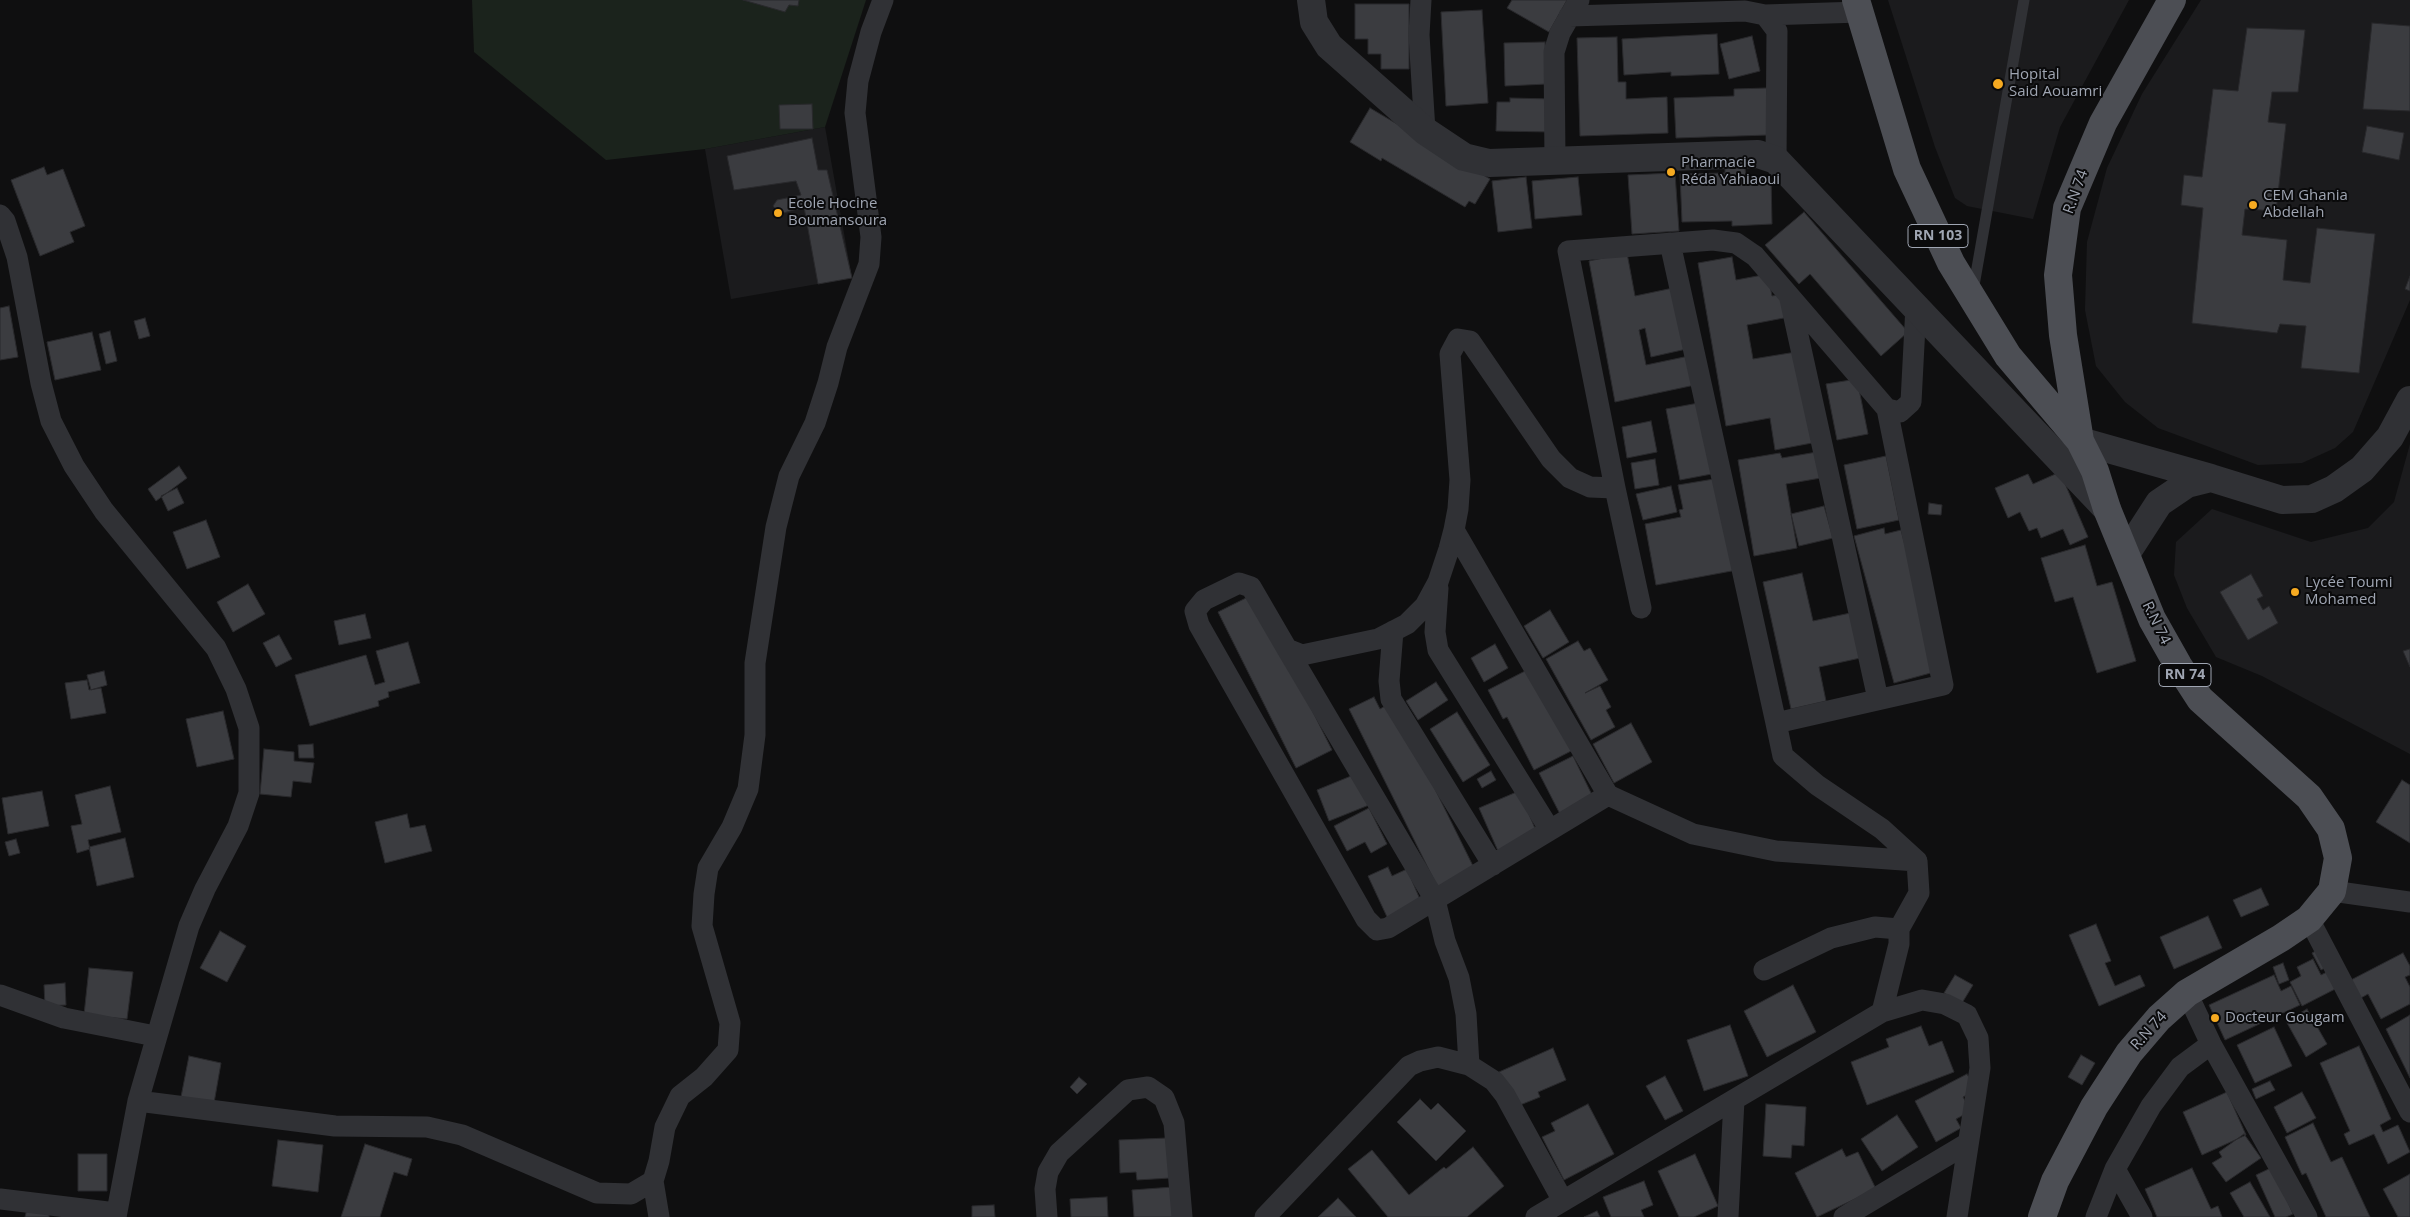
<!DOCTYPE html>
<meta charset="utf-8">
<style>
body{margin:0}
canvas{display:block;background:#0f0f10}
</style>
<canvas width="2410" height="1217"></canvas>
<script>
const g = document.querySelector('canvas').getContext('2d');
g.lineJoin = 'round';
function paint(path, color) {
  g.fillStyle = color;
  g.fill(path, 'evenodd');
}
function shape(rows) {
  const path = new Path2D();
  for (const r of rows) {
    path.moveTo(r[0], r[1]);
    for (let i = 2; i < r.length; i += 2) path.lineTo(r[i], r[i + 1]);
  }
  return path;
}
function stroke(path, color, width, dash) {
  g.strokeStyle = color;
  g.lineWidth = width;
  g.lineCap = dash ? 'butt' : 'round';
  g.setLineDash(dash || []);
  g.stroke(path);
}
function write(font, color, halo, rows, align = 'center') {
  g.font = font + ' "Open Sans",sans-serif';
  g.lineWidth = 4;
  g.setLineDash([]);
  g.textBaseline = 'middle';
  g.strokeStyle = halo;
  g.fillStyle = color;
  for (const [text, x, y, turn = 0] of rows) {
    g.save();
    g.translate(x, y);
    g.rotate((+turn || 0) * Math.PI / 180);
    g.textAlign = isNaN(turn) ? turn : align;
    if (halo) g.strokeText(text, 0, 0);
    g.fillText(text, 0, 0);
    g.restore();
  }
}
const built = shape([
 [1888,0,2129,0,2060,127,2033,219,1967,206,1955,198,1935,147],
 [2201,0,2410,0,2410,300,2353,432,2335,448,2302,463,2258,465,2158,428,2125,402,2096,366,2085,310,2087,242,2107,168,2142,94],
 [825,127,852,278,731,299,705,149],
 [2410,444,2410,754,2262,676,2216,657,2187,608,2174,575,2176,542,2212,509,2311,542,2368,528,2394,502]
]);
const green = shape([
 [472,0,866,0,825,127,705,149,606,160,474,52]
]);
const building = shape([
 [743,0,799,0,798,6,789,5,785,12,743,0],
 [1512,0,1567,0,1549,32,1507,8,1512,0],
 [1355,4,1409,4,1409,69,1381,69,1381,54,1368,54,1368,39,1355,39,1355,4],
 [1482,10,1488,103,1446,106,1441,12,1482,10],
 [2372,23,2410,26,2410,111,2363,109,2372,23],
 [2247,28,2305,30,2298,92,2272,92,2268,122,2286,124,2276,211,2245,209,2242,235,2287,240,2283,280,2310,283,2317,228,2375,234,2359,373,2301,368,2306,326,2280,324,2277,333,2192,323,2203,208,2181,205,2184,175,2202,177,2213,89,2238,91,2247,28],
 [1717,34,1719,74,1671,76,1671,72,1624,75,1622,39,1717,34],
 [1752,36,1760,71,1729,79,1720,44,1752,36],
 [1617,37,1618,82,1626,82,1626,99,1667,97,1668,133,1580,136,1577,38,1617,37],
 [1545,42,1547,84,1505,86,1504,43,1545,42],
 [1767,88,1768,135,1676,138,1674,98,1734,96,1734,89,1767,88],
 [1510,98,1552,99,1552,132,1496,131,1497,102,1510,102,1510,98],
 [812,104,813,129,780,129,779,105,812,104],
 [1370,108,1490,179,1475,204,1469,201,1465,207,1382,158,1381,161,1350,142,1370,108],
 [2367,126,2404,133,2399,160,2362,152,2367,126],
 [812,138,818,170,827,170,852,278,818,284,804,207,780,214,773,206,777,200,801,195,796,181,734,190,727,156,812,138],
 [44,167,47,175,63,169,85,226,70,232,74,242,40,256,11,180,44,167],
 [1725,168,1745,168,1746,179,1771,178,1772,224,1732,226,1732,221,1682,222,1680,174,1725,173,1725,168],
 [1675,173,1679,231,1632,234,1628,175,1675,173],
 [1526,177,1532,228,1498,232,1492,181,1526,177],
 [1578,177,1582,215,1535,219,1532,181,1578,177],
 [1804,212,1908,332,1881,356,1810,274,1799,284,1765,245,1804,212],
 [1627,253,1635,296,1678,287,1691,348,1651,357,1645,328,1639,330,1646,365,1689,356,1695,385,1615,402,1589,261,1627,253],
 [1732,257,1736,280,1768,274,1772,296,1784,294,1789,317,1747,325,1753,359,1796,352,1812,443,1775,450,1770,418,1726,426,1698,263,1732,257],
 [2410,276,2410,291,2405,289,2410,276],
 [9,306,18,357,0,360,0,308,9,306],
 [145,318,150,336,139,339,134,321,145,318],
 [110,331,117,361,106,364,99,334,110,331],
 [92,332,101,370,55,380,47,342,92,332],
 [1857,379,1868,434,1837,440,1826,384,1857,379],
 [1704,402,1717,473,1680,480,1666,409,1704,402],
 [1651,421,1657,452,1627,458,1622,427,1651,421],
 [1817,452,1821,478,1786,484,1797,548,1754,556,1738,460,1780,453,1782,458,1817,452],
 [1886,456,1899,520,1857,529,1844,465,1886,456],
 [1655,459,1659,485,1635,489,1631,463,1655,459],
 [179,466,187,478,156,501,148,489,179,466],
 [2060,472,2088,537,2070,545,2063,529,2041,538,2037,528,2029,531,2020,512,2008,518,1995,488,2028,474,2033,484,2060,472],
 [1714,479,1737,570,1656,585,1645,524,1681,517,1679,510,1683,509,1678,485,1714,479],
 [1671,486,1677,512,1643,520,1636,494,1671,486],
 [177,488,184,503,168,511,161,496,177,488],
 [1929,503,1942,505,1941,515,1928,514,1929,503],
 [1824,506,1833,538,1799,546,1791,514,1824,506],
 [206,520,220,557,187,569,173,532,206,520],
 [1884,528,1885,534,1901,530,1938,671,1894,683,1854,536,1884,528],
 [2085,545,2097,586,2112,582,2136,661,2097,673,2073,597,2055,602,2041,558,2085,545],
 [1802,573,1813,621,1855,612,1865,657,1819,667,1826,701,1791,709,1763,582,1802,573],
 [2251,574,2263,596,2257,599,2263,610,2269,606,2278,623,2248,640,2220,592,2251,574],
 [248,584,265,614,233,632,217,602,248,584],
 [1254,594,1332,750,1296,768,1218,612,1254,594],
 [1550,610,1569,642,1543,658,1524,626,1550,610],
 [365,614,371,638,339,645,334,621,365,614],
 [279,635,292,659,276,667,263,643,279,635],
 [1578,641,1584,651,1590,648,1608,680,1585,693,1600,686,1611,707,1606,710,1615,727,1591,740,1546,659,1578,641],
 [408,642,420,683,388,692,389,697,378,701,379,706,310,726,295,675,366,655,375,685,385,682,376,651,408,642],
 [1495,644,1508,668,1484,682,1471,658,1495,644],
 [2410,649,2410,667,2403,651,2410,649],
 [1531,668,1573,750,1534,770,1507,717,1503,719,1488,690,1531,668],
 [104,671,107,685,91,690,87,675,104,671],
 [87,680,89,690,101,688,106,713,71,719,65,683,87,680],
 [1436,682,1448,700,1418,720,1406,701,1436,682],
 [1374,697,1380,709,1392,702,1475,870,1438,888,1349,709,1374,697],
 [223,711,234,759,197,767,186,719,223,711],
 [1457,712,1490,765,1463,782,1430,729,1457,712],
 [1631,723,1652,762,1614,783,1593,744,1631,723],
 [313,744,314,758,299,758,298,745,313,744],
 [264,749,294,752,294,761,314,763,311,783,293,781,291,797,260,794,264,749],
 [1573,756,1593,797,1560,814,1539,773,1573,756],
 [1491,771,1496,780,1482,788,1477,779,1491,771],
 [1356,774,1369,805,1329,821,1317,790,1356,774],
 [2402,780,2410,785,2410,843,2376,822,2402,780],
 [110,786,121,832,88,840,90,849,77,853,71,826,82,824,75,795,110,786],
 [42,791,49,826,8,834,2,798,42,791],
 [1519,791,1537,833,1498,851,1479,808,1519,791],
 [1369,808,1387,844,1371,853,1365,842,1347,851,1334,826,1369,808],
 [407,814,410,828,425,825,432,851,385,863,375,822,407,814],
 [125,838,134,877,97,886,89,847,125,838],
 [16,839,20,853,9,856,5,842,16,839],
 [1388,867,1392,876,1407,869,1422,904,1388,919,1368,876,1388,867],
 [2261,888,2269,905,2241,917,2233,900,2261,888],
 [2208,916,2222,948,2174,969,2160,937,2208,916],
 [2096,924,2111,961,2105,963,2115,986,2140,975,2145,986,2099,1006,2069,935,2096,924],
 [220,931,246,946,227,982,200,968,220,931],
 [2321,948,2330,965,2321,970,2312,953,2321,948],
 [2403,953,2410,966,2410,975,2405,977,2410,987,2410,1004,2381,1019,2368,994,2359,999,2349,981,2403,953],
 [2313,959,2321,975,2333,969,2341,986,2302,1006,2290,982,2301,976,2297,967,2313,959],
 [2283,963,2289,980,2279,984,2273,967,2283,963],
 [89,968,133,972,127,1019,84,1015,89,968],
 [1955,975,1973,985,1962,1003,1944,993,1955,975],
 [2274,975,2281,991,2291,986,2300,1005,2225,1040,2209,1005,2274,975],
 [65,983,66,1005,45,1006,44,985,65,983],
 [1793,985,1816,1032,1767,1057,1744,1011,1793,985],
 [2307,1009,2327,1044,2306,1057,2286,1021,2307,1009],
 [2410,1015,2410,1078,2386,1029,2410,1015],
 [1730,1025,1748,1076,1704,1091,1687,1040,1730,1025],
 [1921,1026,1929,1046,1942,1041,1954,1072,1867,1105,1851,1062,1889,1047,1886,1039,1921,1026],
 [2274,1027,2292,1066,2255,1083,2237,1045,2274,1027],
 [2359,1046,2391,1119,2380,1125,2383,1132,2398,1125,2410,1152,2388,1164,2374,1134,2349,1145,2344,1134,2350,1131,2320,1063,2359,1046],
 [1553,1048,1566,1080,1538,1092,1540,1097,1515,1107,1499,1072,1553,1048],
 [2081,1055,2095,1063,2082,1085,2068,1077,2081,1055],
 [189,1056,221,1063,214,1103,181,1097,189,1056],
 [1967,1074,1976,1090,1963,1097,1971,1111,1956,1119,1961,1128,1936,1142,1915,1101,1967,1074],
 [1665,1076,1683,1111,1665,1120,1646,1086,1665,1076],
 [1079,1077,1087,1084,1077,1094,1070,1087,1079,1077],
 [2270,1081,2275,1090,2256,1099,2252,1089,2270,1081],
 [2227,1092,2246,1135,2202,1155,2183,1112,2227,1092],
 [2302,1092,2316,1118,2287,1133,2274,1107,2302,1092],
 [1420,1099,1431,1110,1438,1103,1466,1131,1436,1161,1397,1122,1420,1099],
 [1588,1104,1614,1154,1564,1180,1542,1137,1555,1131,1551,1123,1588,1104],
 [1766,1104,1806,1107,1804,1146,1792,1145,1791,1158,1763,1156,1766,1104],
 [1897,1115,1918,1147,1882,1171,1861,1139,1897,1115],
 [2313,1123,2331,1162,2342,1157,2370,1217,2326,1217,2306,1173,2302,1175,2285,1137,2313,1123],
 [2244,1134,2261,1158,2226,1182,2212,1163,2222,1157,2219,1152,2244,1134],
 [1168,1138,1170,1178,1137,1180,1136,1172,1120,1173,1119,1140,1168,1138],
 [278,1140,323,1145,318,1192,272,1186,278,1140],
 [365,1144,412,1159,407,1176,394,1172,380,1217,341,1217,365,1144],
 [1473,1147,1504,1186,1467,1217,1388,1217,1348,1169,1372,1150,1409,1195,1444,1167,1446,1169,1473,1147],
 [1842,1149,1846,1157,1858,1152,1876,1189,1817,1217,1795,1173,1842,1149],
 [78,1154,107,1154,107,1191,78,1191,78,1154],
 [1695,1154,1718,1206,1694,1217,1679,1217,1658,1171,1695,1154],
 [2273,1167,2293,1214,2286,1217,2275,1217,2256,1175,2273,1167],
 [2192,1168,2211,1209,2218,1206,2222,1217,2157,1217,2145,1189,2192,1168],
 [2410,1174,2410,1217,2398,1217,2383,1189,2410,1174],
 [1644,1181,1653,1205,1641,1210,1644,1217,1611,1217,1603,1197,1644,1181],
 [2250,1182,2270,1217,2244,1217,2230,1193,2250,1182],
 [1173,1187,1175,1217,1134,1217,1132,1190,1173,1187],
 [1107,1197,1108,1217,1071,1217,1070,1199,1107,1197],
 [1338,1198,1356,1217,1318,1217,1338,1198],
 [994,1205,995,1217,972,1217,972,1206,994,1205],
 [27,1209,49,1215,49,1217,25,1217,27,1209],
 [1597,1211,1600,1217,1584,1217,1597,1211]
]);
const service = shape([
 [1973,291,2024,0]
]);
const minor = shape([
 [1421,0,1419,35,1425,131],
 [1765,15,1860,12],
 [1569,16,1745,11,1765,15,1777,31,1776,160],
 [1555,160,1554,52,1560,33,1579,0],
 [0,215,5,221,17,257,41,383,51,421,74,466,104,511,216,648,236,689,249,728,249,793,238,826,205,889,189,926,138,1101,116,1217],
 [1670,243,1776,723,1943,685,1887,409],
 [1790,299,1878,699],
 [1454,530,1608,795,1388,928,1377,930,1366,919,1199,625,1195,611,1204,600,1239,583,1251,587,1287,649,1302,655,1378,639,1407,624,1425,606,1438,582,1449,549,1454,530,1458,509,1460,480,1450,354,1458,339,1470,341,1551,459,1570,478,1590,487,1615,488],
 [1438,588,1435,632,1438,650,1550,830],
 [1641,608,1615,488,1568,251,1713,240,1736,243,1755,256,1887,409,1900,412,1911,402,1916,306],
 [1393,631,1389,681,1391,699,1493,865],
 [1287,649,1435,900,1445,941,1459,978,1466,1014,1469,1065],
 [1776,723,1783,756,1817,785,1882,829,1917,861,1919,893,1899,929],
 [1608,795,1693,834,1776,851,1917,861],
 [2332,891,2410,902],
 [2309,919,2410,1112],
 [1764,970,1831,938,1875,927,1899,929,1899,944,1882,1012],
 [2187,993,2211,1044,2307,1217],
 [0,995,64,1018,155,1036],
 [138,1101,335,1126,427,1127,462,1135,597,1193,631,1194,653,1181,659,1161,665,1127,680,1096,704,1077,728,1050,730,1023,702,926,704,894,708,868,732,827,748,789,755,735,755,663,776,527,789,476,815,423,828,383,837,347,869,264,871,237,855,113,858,81,871,32,883,0],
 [2115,1169,2142,1217],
 [653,1181,659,1217],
 [0,1199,116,1213],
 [1047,1217,1045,1189,1048,1172,1059,1153,1128,1090,1148,1087,1164,1098,1174,1123,1182,1217],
 [1265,1217,1409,1066,1420,1061,1438,1057,1469,1065,1494,1081,1505,1095,1563,1201],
 [1536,1217,1882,1012,1922,1000,1945,1004,1967,1015,1978,1038,1980,1068,1957,1217],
 [1728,1217,1734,1100],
 [1844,1217,1968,1143],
 [2096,1217,2115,1169,2151,1106,2180,1067,2211,1044]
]);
const tertiary = shape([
 [1311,0,1314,22,1329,46,1425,131,1464,157,1489,163,1758,154,1776,160,2107,509],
 [2080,441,2211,478,2187,484,2159,503,2126,554],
 [2211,478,2282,500,2312,499,2334,489,2362,469,2390,437,2410,400]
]);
const primary = shape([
 [1856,0,1907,169,1951,263,2008,356,2080,441],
 [2042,1217,2055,1181,2094,1107,2129,1053,2159,1018,2187,993,2281,938,2309,919,2332,891,2338,858,2331,829,2309,797,2200,699,2178,665,2152,619,2107,509,2095,471,2080,441,2063,335,2058,275,2067,208,2103,123,2172,0]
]);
const markers = [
 [1998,84,6,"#f6aa21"],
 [1671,172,5,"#f6aa21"],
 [2253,205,5,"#f6aa21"],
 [778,213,5,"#f6aa21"],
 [2295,592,5,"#f6aa21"],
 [2215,1018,5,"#f6aa21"]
];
const shields = [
 [1938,236,60],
 [2185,675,52]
];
const shieldNames = [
 ["RN 103",1938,236],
 ["RN 74",2185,675]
];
const poiNames = [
 ["Hopital",2009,75],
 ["Said Aouamri",2009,92],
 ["Pharmacie",1681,163],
 ["Réda Yahiaoui",1681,180],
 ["CEM Ghania",2263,196],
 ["Abdellah",2263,213],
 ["Ecole Hocine",788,204],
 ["Boumansoura",788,221],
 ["Lycée Toumi",2305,583],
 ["Mohamed",2305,600],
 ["Docteur Gougam",2225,1018]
];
const streetNames = [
 ["R.N 74",2076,192,-70],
 ["R.N 74",2156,623,64],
 ["R.N 74",2149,1031,-48]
];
paint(built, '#1b1b1d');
paint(green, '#1b231c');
paint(building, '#3b3c40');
stroke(building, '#29292c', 1);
stroke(service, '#303135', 11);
stroke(minor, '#303135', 21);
stroke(tertiary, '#303135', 28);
stroke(primary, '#4c4e54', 28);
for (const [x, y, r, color] of markers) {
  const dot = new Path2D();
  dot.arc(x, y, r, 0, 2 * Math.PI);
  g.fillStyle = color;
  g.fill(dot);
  stroke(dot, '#0a0a0b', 2);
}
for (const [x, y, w] of shields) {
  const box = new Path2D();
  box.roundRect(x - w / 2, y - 11.5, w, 23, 4);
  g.fillStyle = '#0a0a0b';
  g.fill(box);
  stroke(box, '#9fa5b2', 1);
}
write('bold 14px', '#9fa5b2', null, shieldNames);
write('15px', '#9fa5b2', '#0a0a0b', poiNames, 'left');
write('15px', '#9fa5b2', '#0a0a0b', streetNames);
</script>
